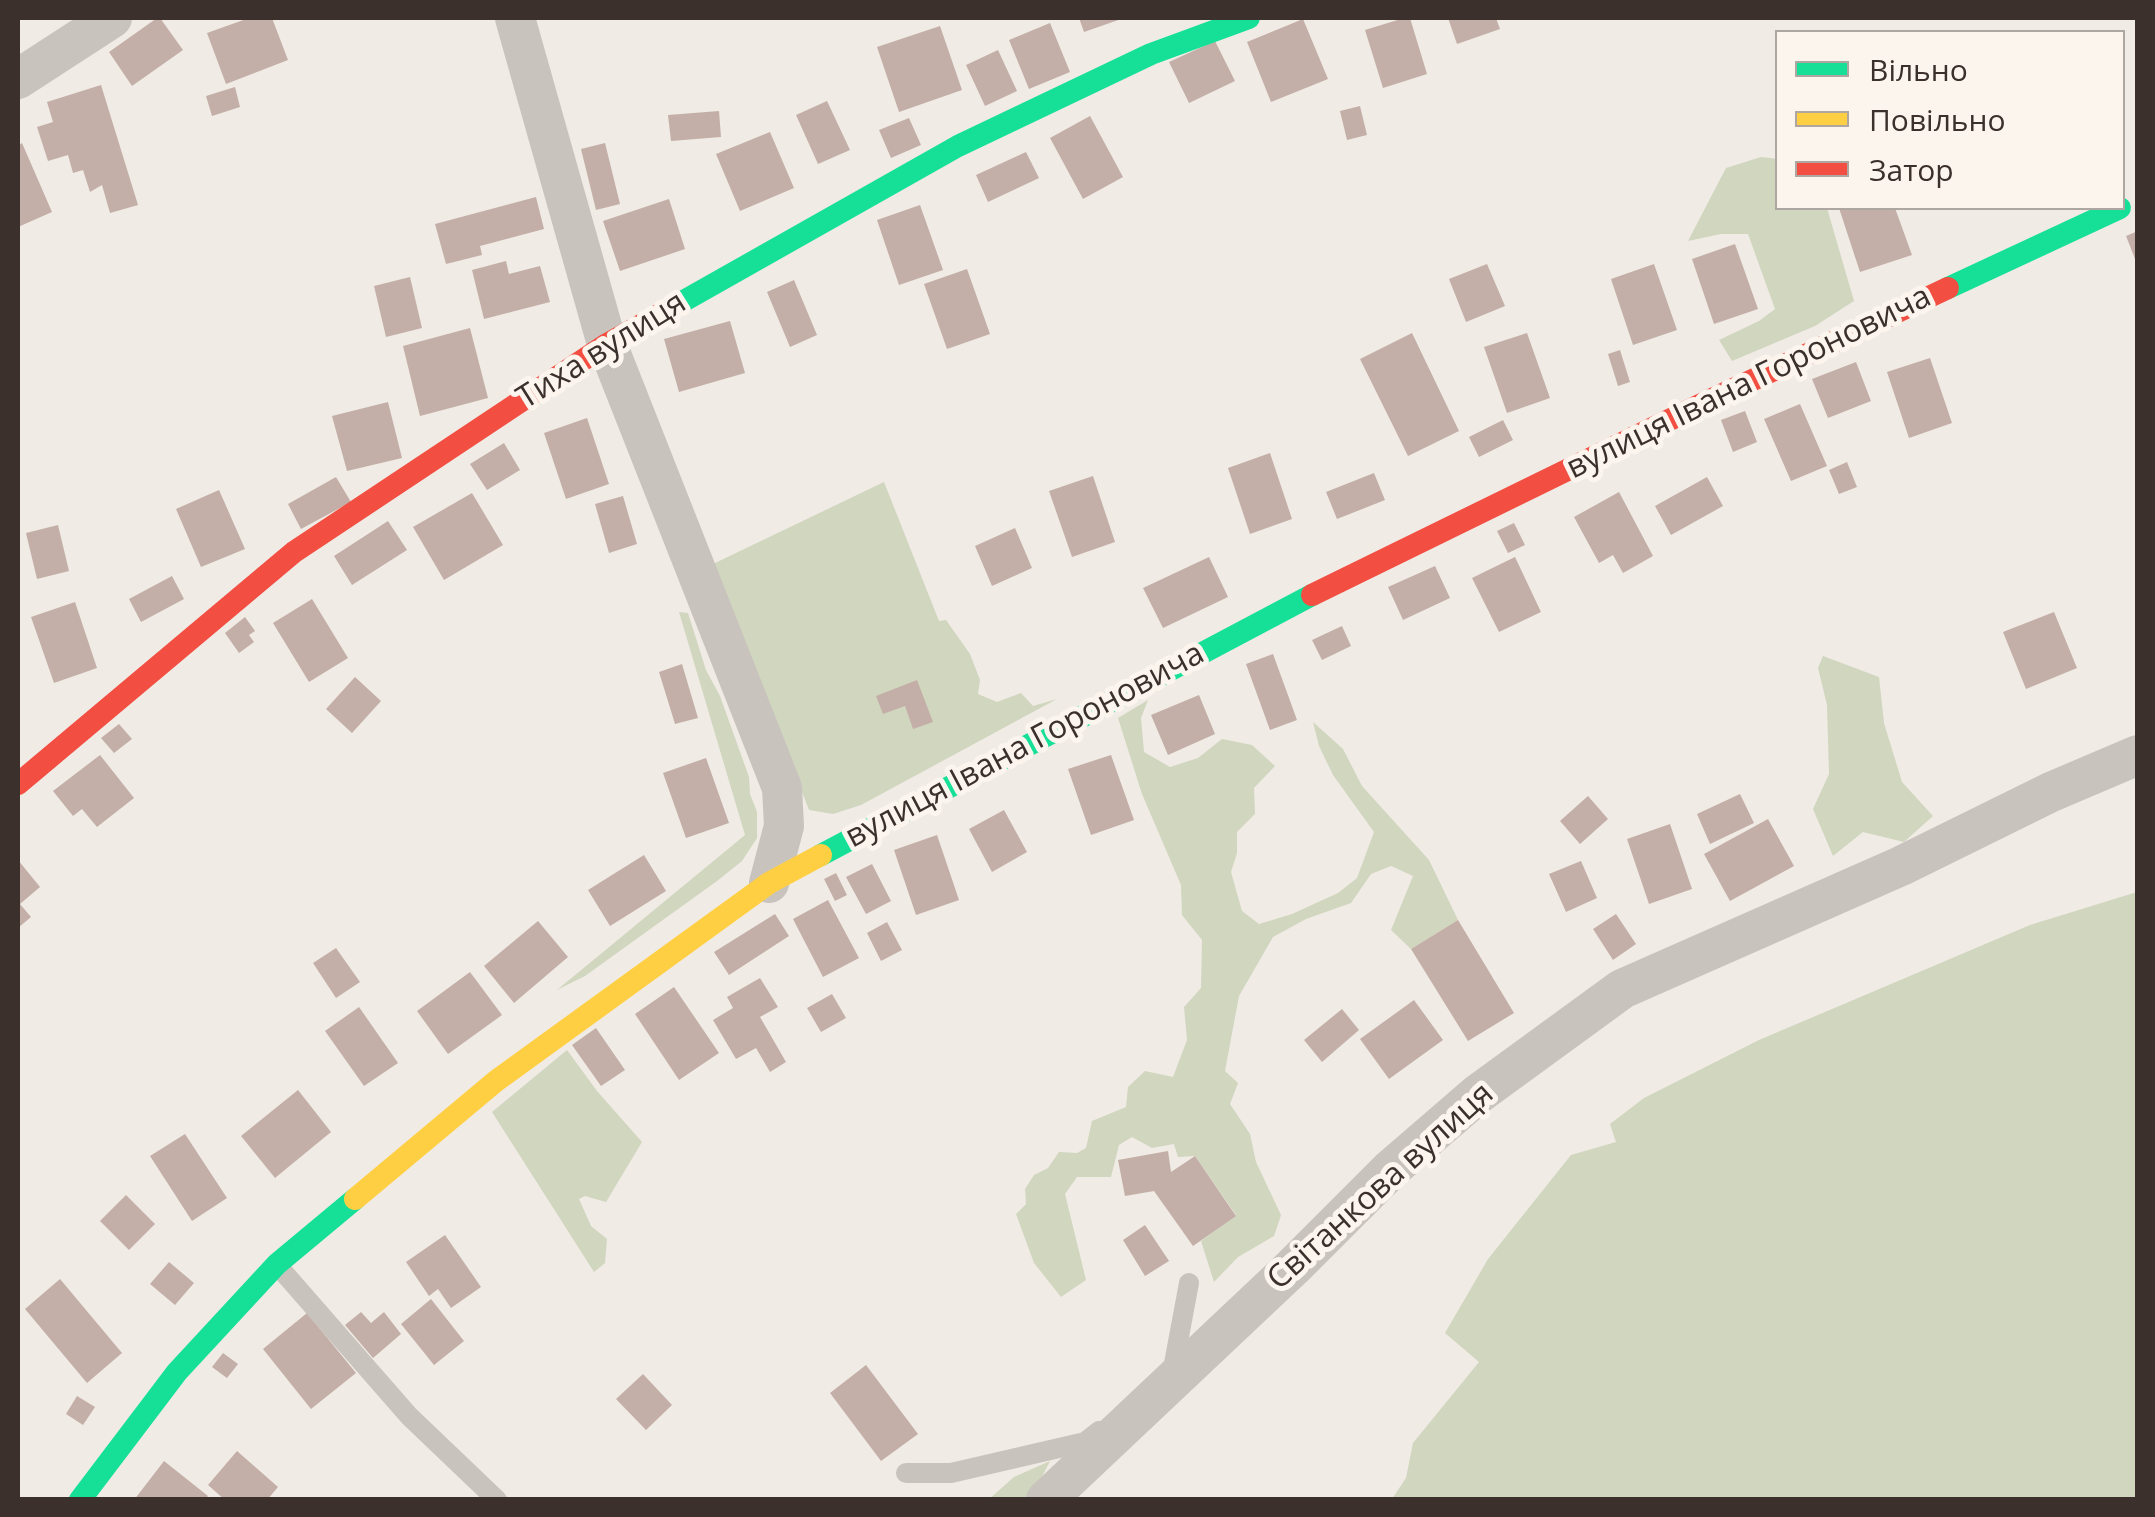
<!DOCTYPE html>
<meta charset="utf-8">
<style>
body{margin:0}
#map{position:relative;width:2155px;height:1517px;overflow:hidden;background:#f0ebe5;font-family:"Open Sans",sans-serif}
canvas{display:block}
.frame{position:absolute;inset:0;border:20px solid #3b302b;pointer-events:none}
.legend{position:absolute;left:1775px;top:30px;width:350px;height:180px;box-sizing:border-box;background:#fbf5ee;border:2px solid #aea6a0;margin:0;padding:12px 18px;list-style:none;font-size:30px;color:#3b302b}
.legend li{display:flex;align-items:center;gap:20px;height:50px}
.legend b{width:50px;border:2px solid #aea6a0}
</style>
<div id="map">
<canvas width="2155" height="1517"></canvas>
<div class="frame"></div>
<ul class="legend">
<li><b style="height:12px;background:#16e098"></b>Вільно</li>
<li><b style="height:12px;background:#ffcf43"></b>Повільно</li>
<li><b style="height:12px;background:#f24e42"></b>Затор</li>
</ul>
</div>
<script>
const g = document.querySelector('canvas').getContext('2d');
g.lineJoin = 'round';
function paint(path, color) {
  g.fillStyle = color;
  g.fill(path, 'evenodd');
}
function shape(rows) {
  const path = new Path2D();
  for (const r of rows) {
    path.moveTo(r[0], r[1]);
    for (let i = 2; i < r.length; i += 2) path.lineTo(r[i], r[i + 1]);
  }
  return path;
}
function stroke(path, color, width, dash) {
  g.strokeStyle = color;
  g.lineWidth = width;
  g.lineCap = dash ? 'butt' : 'round';
  g.setLineDash(dash || []);
  g.stroke(path);
}
function write(font, color, halo, rows, align = 'center') {
  g.font = font + ' "Open Sans",sans-serif';
  g.lineWidth = 10;
  g.setLineDash([]);
  g.textBaseline = 'middle';
  g.strokeStyle = halo;
  g.fillStyle = color;
  for (const [text, x, y, turn = 0] of rows) {
    g.save();
    g.translate(x, y);
    g.rotate((+turn || 0) * Math.PI / 180);
    g.textAlign = isNaN(turn) ? turn : align;
    if (halo) g.strokeText(text, 0, 0);
    g.fillText(text, 0, 0);
    g.restore();
  }
}
const green = shape([
 [1761,157,1778,159,1778,208,1827,208,1854,301,1815,326,1732,361,1719,340,1759,321,1775,309,1748,234,1721,234,1688,241,1726,168],
 [884,482,939,621,946,620,970,654,980,680,978,694,997,702,1021,693,1033,706,1057,699,861,805,833,814,809,810,713,564],
 [679,612,688,613,706,670,720,696,749,777,750,794,757,812,757,838,742,861,717,881,585,976,557,990,745,835],
 [1823,656,1879,677,1884,723,1902,782,1933,816,1904,842,1863,832,1833,856,1813,809,1829,774,1827,705,1818,668],
 [1148,700,1141,718,1144,752,1170,767,1198,758,1222,739,1252,745,1275,766,1254,788,1255,814,1237,832,1237,853,1231,872,1242,911,1259,924,1292,914,1338,893,1357,878,1374,832,1333,775,1319,746,1313,722,1343,749,1362,786,1429,860,1458,920,1411,949,1391,930,1413,876,1391,866,1371,874,1351,903,1306,919,1273,937,1239,996,1225,1071,1238,1083,1230,1104,1250,1134,1256,1162,1281,1215,1274,1236,1238,1257,1214,1282,1201,1241,1236,1215,1195,1156,1178,1157,1174,1144,1152,1148,1132,1137,1119,1145,1111,1177,1077,1177,1065,1194,1086,1280,1061,1297,1034,1263,1016,1214,1026,1204,1025,1189,1034,1175,1048,1168,1059,1152,1077,1153,1086,1148,1092,1121,1126,1107,1128,1087,1145,1071,1173,1077,1187,1040,1184,1007,1201,988,1202,940,1182,915,1181,885,1142,794,1118,718],
 [2137,892,2137,1499,1392,1499,1406,1478,1413,1443,1479,1362,1445,1333,1488,1259,1571,1155,1616,1142,1610,1124,1644,1098,1759,1040,2030,925],
 [567,1050,597,1091,642,1142,606,1202,585,1196,579,1199,591,1226,607,1239,605,1263,594,1272,492,1112],
 [1050,1461,1036,1489,1024,1499,988,1500,1014,1477]
]);
const building = shape([
 [157,18,160,18,183,50,132,86,109,52],
 [249,18,272,18,288,60,226,84,207,33],
 [1079,18,1124,18,1084,32],
 [1404,18,1410,18,1427,74,1383,88,1365,30],
 [1448,18,1496,18,1500,29,1457,44],
 [1303,19,1328,79,1271,102,1247,42],
 [1050,23,1070,72,1029,89,1009,40],
 [940,26,962,90,899,112,877,47],
 [1215,41,1235,81,1189,103,1169,62],
 [998,50,1017,91,985,106,966,65],
 [101,85,138,205,110,213,102,185,90,192,83,170,73,173,68,155,48,161,37,127,53,122,47,102],
 [235,87,240,107,212,116,206,96],
 [827,101,850,150,818,164,796,115],
 [1360,106,1367,135,1347,140,1340,111],
 [719,111,721,137,671,141,668,115],
 [1090,116,1123,177,1083,199,1050,138],
 [909,118,921,145,891,158,879,130],
 [770,132,794,188,740,211,716,154],
 [22,143,52,212,18,227,18,146],
 [605,143,620,204,596,210,581,149],
 [1026,152,1039,178,988,202,976,175],
 [536,197,544,229,480,246,482,255,446,264,435,224],
 [669,199,685,249,620,271,603,221],
 [920,205,943,270,899,285,877,220],
 [1839,208,1895,208,1912,255,1860,272],
 [2138,231,2138,264,2137,264,2126,236],
 [1735,244,1758,309,1714,324,1692,259],
 [506,261,509,274,540,266,550,302,484,319,472,270],
 [1487,264,1505,306,1466,322,1449,279],
 [1654,264,1677,330,1633,345,1611,279],
 [967,269,990,334,947,349,924,284],
 [410,277,422,328,386,337,374,286],
 [794,280,817,335,790,347,767,292],
 [730,321,745,373,679,392,664,339],
 [470,328,488,398,420,416,403,346],
 [1412,333,1459,431,1408,456,1360,359],
 [1527,333,1550,398,1507,413,1484,347],
 [1620,350,1630,382,1618,386,1608,354],
 [1930,358,1952,423,1909,438,1887,372],
 [1856,362,1871,401,1828,418,1812,379],
 [388,402,402,458,347,471,332,416],
 [1800,404,1827,466,1791,481,1764,419],
 [1745,411,1757,442,1733,452,1721,420],
 [587,418,609,484,566,499,544,433],
 [1503,420,1513,440,1479,457,1469,437],
 [504,443,520,470,487,490,470,464],
 [1270,453,1292,519,1250,534,1228,468],
 [1847,462,1857,487,1839,494,1829,470],
 [1374,473,1385,500,1337,519,1326,492],
 [1093,476,1115,542,1072,557,1049,491],
 [336,477,351,502,301,529,288,504],
 [1707,477,1723,506,1671,535,1655,506],
 [219,490,245,549,201,567,176,509],
 [1619,492,1653,556,1623,573,1613,555,1599,563,1574,517],
 [472,493,503,545,444,580,413,527],
 [623,496,637,544,609,553,595,504],
 [388,521,407,550,352,585,334,556],
 [1514,523,1525,545,1508,553,1497,531],
 [58,525,69,571,37,579,26,533],
 [1015,528,1032,568,992,586,975,546],
 [1209,557,1228,597,1163,628,1143,588],
 [1515,557,1541,612,1499,632,1472,578],
 [1435,566,1450,598,1403,620,1388,587],
 [172,576,184,599,141,622,129,599],
 [312,599,348,658,309,682,273,623],
 [75,602,97,668,54,683,31,617],
 [2054,612,2077,668,2026,689,2003,632],
 [245,617,255,631,249,635,254,642,239,653,225,633],
 [1342,626,1351,646,1322,660,1312,640],
 [1273,654,1297,720,1270,730,1246,664],
 [682,664,698,718,675,724,659,672],
 [355,677,381,701,352,733,326,709],
 [917,680,933,722,913,729,905,706,883,714,876,696],
 [1199,695,1215,734,1168,755,1151,715],
 [119,724,132,739,114,753,101,738],
 [100,755,134,798,97,827,82,809,73,816,53,791],
 [1111,755,1134,820,1091,835,1068,769],
 [706,758,729,823,686,838,663,773],
 [1740,794,1754,823,1710,844,1697,814],
 [1588,796,1608,819,1580,844,1560,821],
 [1004,810,1027,852,992,872,969,829],
 [1768,819,1794,866,1730,901,1704,854],
 [1670,824,1692,889,1649,904,1627,839],
 [937,835,959,900,916,915,894,850],
 [644,855,666,891,610,926,588,890],
 [18,860,40,887,20,904,31,917,18,928],
 [1581,861,1597,898,1566,912,1549,874],
 [872,864,891,901,866,914,846,877],
 [836,873,847,895,835,901,824,879],
 [828,900,859,958,823,977,793,919],
 [775,914,789,936,729,975,714,952],
 [1616,914,1636,944,1613,960,1593,929],
 [1458,920,1514,1013,1468,1041,1411,949],
 [538,921,568,957,514,1003,484,966],
 [887,922,902,950,881,961,867,933],
 [336,948,360,982,336,998,313,963],
 [470,972,502,1015,448,1054,417,1011],
 [760,978,778,1007,760,1017,786,1062,770,1072,756,1048,736,1059,713,1020,733,1008,727,997],
 [674,987,719,1053,679,1080,635,1014],
 [832,994,846,1018,821,1032,807,1008],
 [1414,1000,1443,1040,1389,1079,1360,1039],
 [359,1007,398,1063,364,1086,325,1031],
 [1342,1009,1359,1030,1322,1062,1304,1040],
 [596,1028,625,1070,601,1086,572,1045],
 [298,1090,331,1132,275,1178,241,1136],
 [185,1134,227,1198,192,1221,150,1156],
 [1168,1151,1171,1172,1195,1156,1236,1216,1193,1246,1154,1191,1125,1196,1118,1160],
 [126,1195,155,1224,129,1250,100,1221],
 [1145,1225,1169,1261,1145,1276,1123,1240],
 [445,1235,481,1287,451,1308,438,1289,429,1296,406,1262],
 [169,1262,194,1283,175,1305,150,1284],
 [60,1279,122,1353,87,1383,25,1309],
 [431,1299,464,1341,434,1365,401,1324],
 [361,1312,371,1323,384,1312,401,1334,373,1358,345,1325],
 [307,1313,356,1373,311,1409,263,1349],
 [223,1353,238,1364,227,1378,212,1367],
 [866,1365,918,1434,881,1461,830,1393],
 [643,1374,672,1405,646,1430,616,1399],
 [77,1396,95,1407,83,1425,66,1414],
 [237,1451,278,1487,267,1500,225,1500,208,1485],
 [164,1461,208,1496,205,1500,134,1500]
]);
const lane = shape([
 [278,1266,409,1416,497,1500],
 [1172,1374,1189,1283],
 [906,1473,951,1473,1085,1442,1099,1431]
]);
const street = shape([
 [515,18,607,344,782,788,784,826,769,883],
 [18,79,112,18],
 [1046,1500,1293,1267,1390,1170,1478,1094,1622,989,1901,866,2051,792,2138,755]
]);
const fast = shape([
 [1948,288,2120,208],
 [673,307,958,146,1151,54,1249,18],
 [821,855,1312,595],
 [80,1500,177,1372,277,1264,355,1199]
]);
const slow = shape([
 [355,1199,496,1081,769,883,821,855]
]);
const jam = shape([
 [1312,595,1706,402,1948,288],
 [18,784,294,552,607,344,673,307]
]);
const streetNames = [
 ["Тиха вулиця",602,351,-32],
 ["вулиця Івана Гороновича",1749,383,-26],
 ["вулиця Івана Гороновича",1025,746,-28],
 ["Світанкова вулиця",1381,1187,-42]
];
paint(green, '#d1d6bf');
paint(building, '#c3afa7');
stroke(lane, '#c9c3be', 20);
stroke(street, '#c9c3be', 40);
stroke(fast, '#16e098', 22);
stroke(slow, '#ffcf43', 22);
stroke(jam, '#f24e42', 22);
write('32px', '#3b302b', '#fbf5ee', streetNames);
</script>
